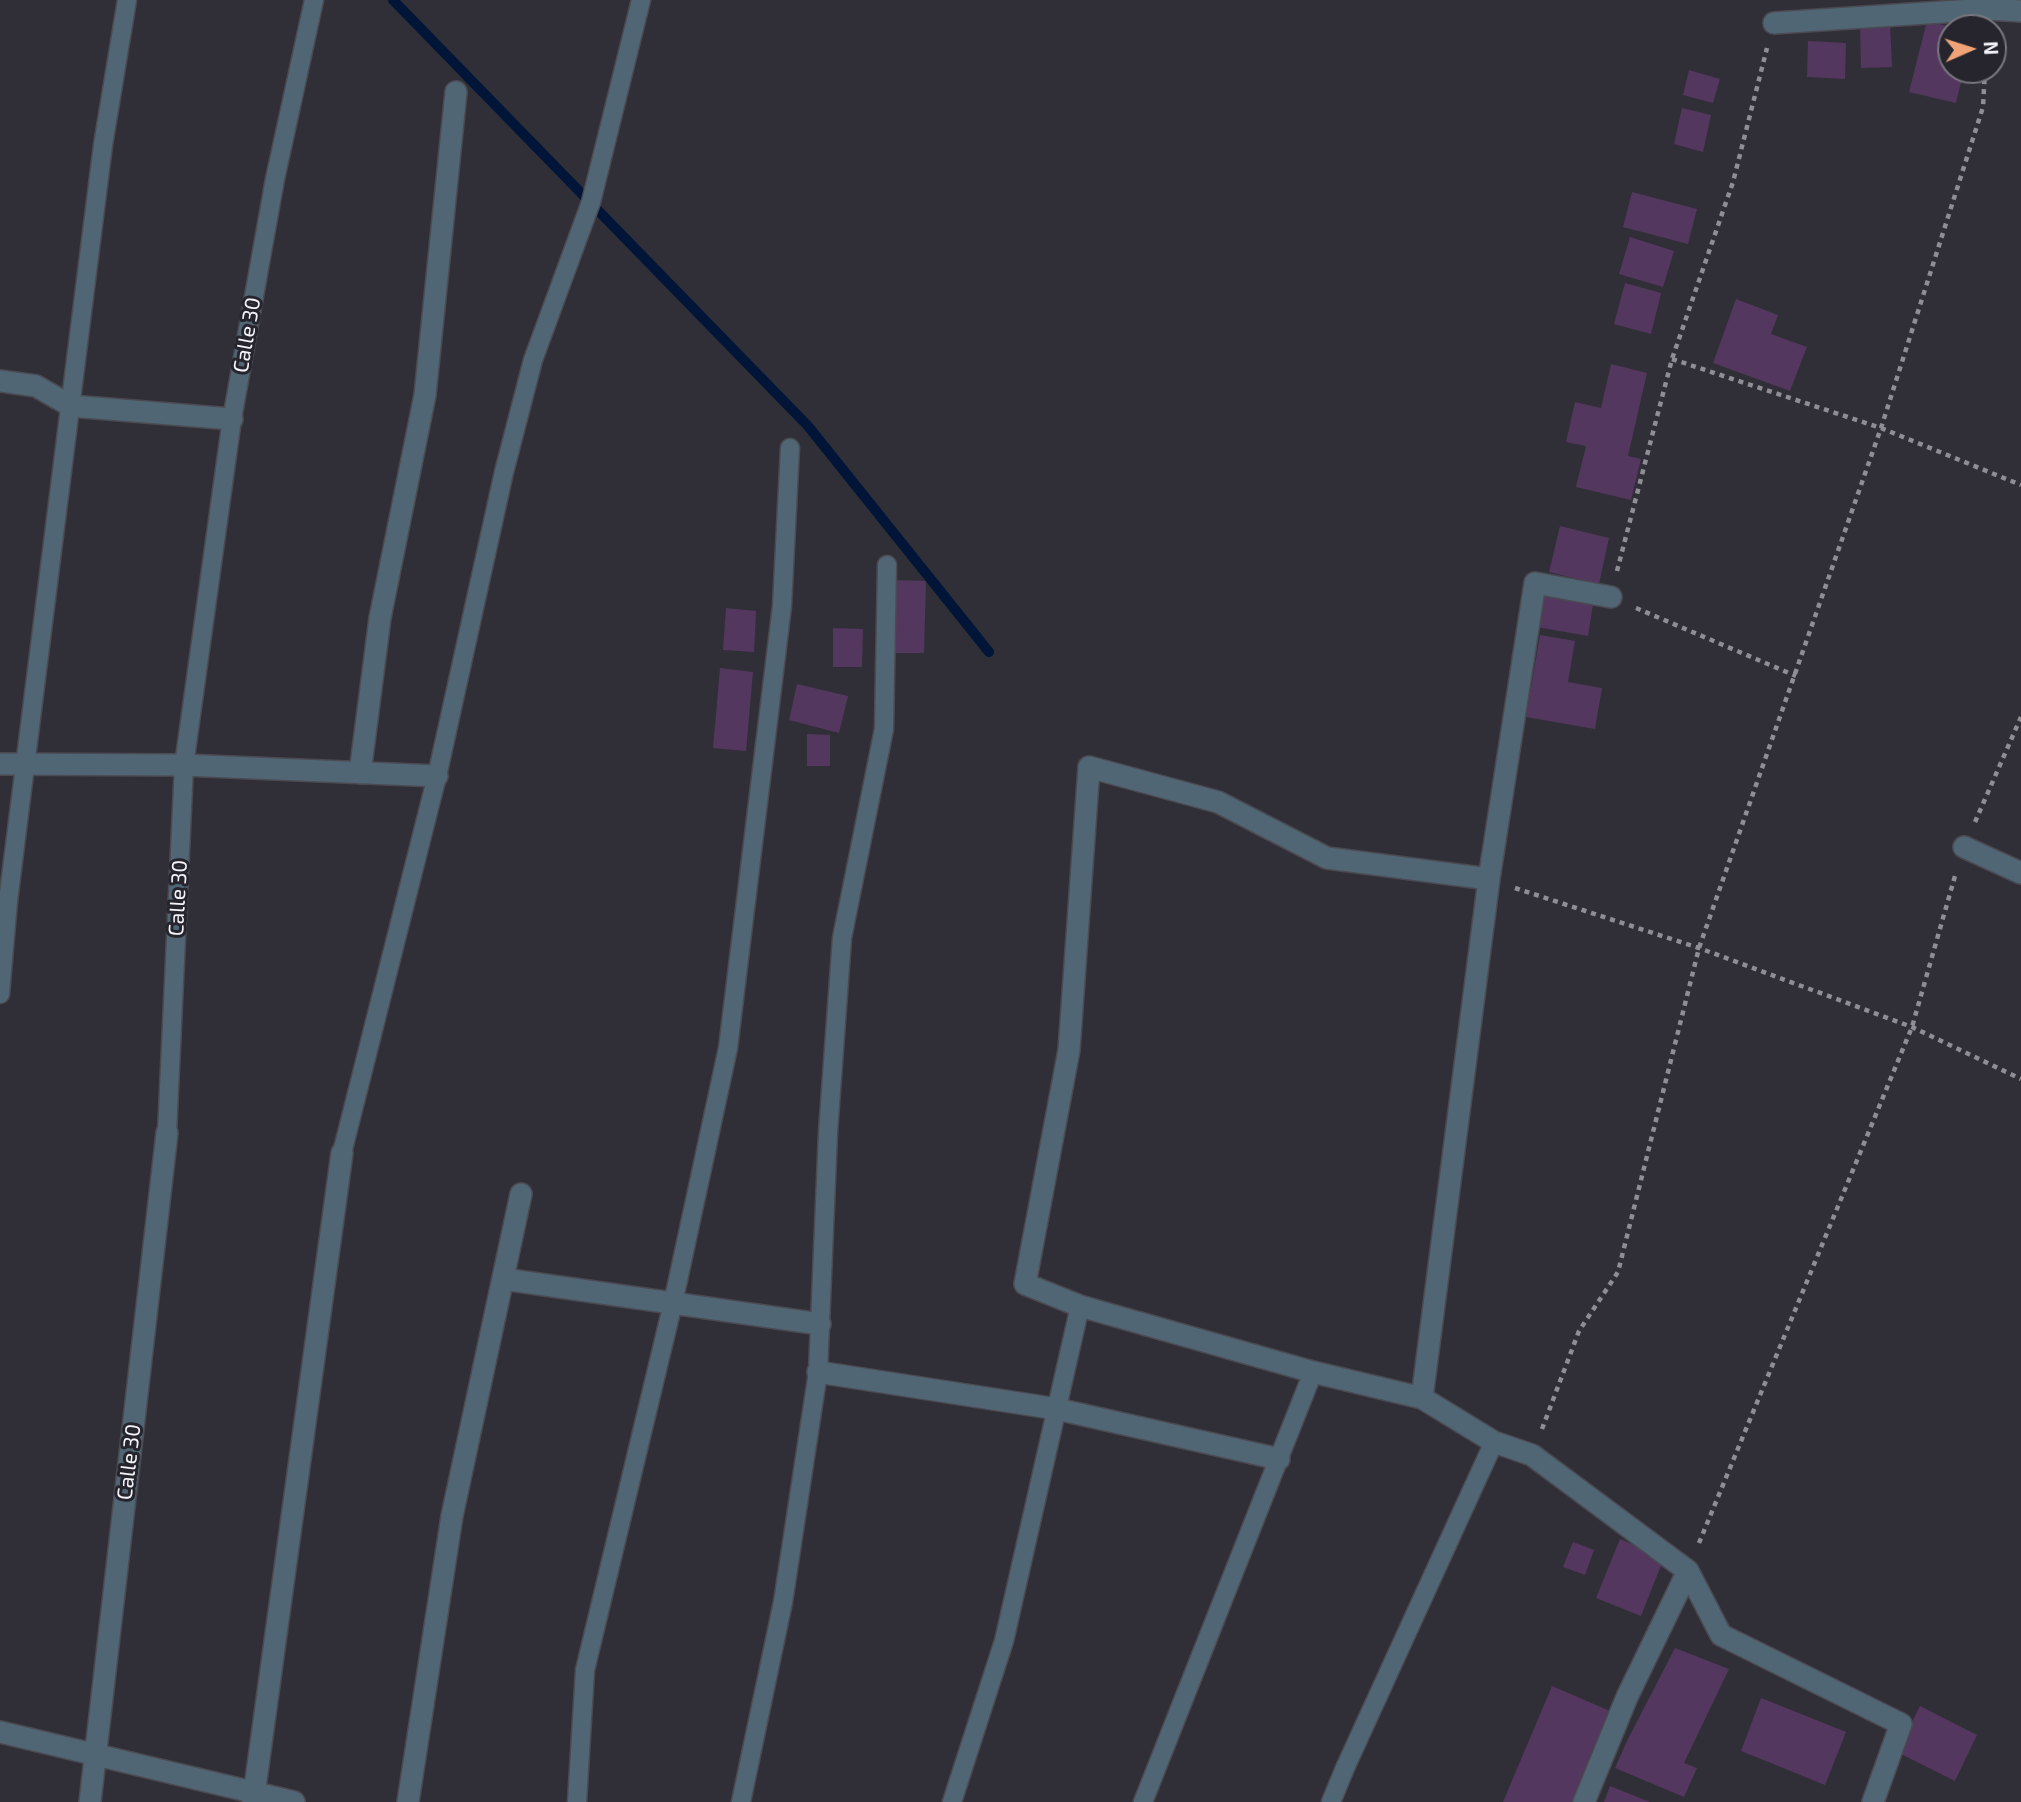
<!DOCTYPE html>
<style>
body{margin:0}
#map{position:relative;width:2021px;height:1802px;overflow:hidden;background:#302f37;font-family:"Exo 2",sans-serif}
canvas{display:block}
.north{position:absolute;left:1937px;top:14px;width:70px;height:70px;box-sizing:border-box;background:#26252d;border:2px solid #78777f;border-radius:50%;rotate:87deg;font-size:19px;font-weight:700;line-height:28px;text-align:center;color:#f3f3f9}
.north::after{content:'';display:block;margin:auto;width:24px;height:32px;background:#efa377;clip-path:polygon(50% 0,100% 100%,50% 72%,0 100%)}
</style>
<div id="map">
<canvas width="2021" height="1802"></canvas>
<div class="north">N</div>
</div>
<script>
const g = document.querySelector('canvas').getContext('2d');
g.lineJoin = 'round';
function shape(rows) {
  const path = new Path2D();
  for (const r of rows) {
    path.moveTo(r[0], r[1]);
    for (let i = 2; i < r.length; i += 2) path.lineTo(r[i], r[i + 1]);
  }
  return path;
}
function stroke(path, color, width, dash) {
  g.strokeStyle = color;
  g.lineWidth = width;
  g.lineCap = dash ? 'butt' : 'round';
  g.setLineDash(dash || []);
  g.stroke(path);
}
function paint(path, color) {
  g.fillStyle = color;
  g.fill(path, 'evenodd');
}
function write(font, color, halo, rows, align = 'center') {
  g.font = font + ' "Exo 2",sans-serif';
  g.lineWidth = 6;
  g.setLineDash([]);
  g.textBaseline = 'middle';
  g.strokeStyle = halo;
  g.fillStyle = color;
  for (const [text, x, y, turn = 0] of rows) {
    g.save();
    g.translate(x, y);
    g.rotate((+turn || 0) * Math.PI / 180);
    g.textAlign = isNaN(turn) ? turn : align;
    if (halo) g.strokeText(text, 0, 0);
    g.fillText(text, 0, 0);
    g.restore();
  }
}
const stream = shape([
 [393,0,808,426,989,652]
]);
const building = shape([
 [1927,21,1951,27,1951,70,1964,70,1956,103,1909,92],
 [1890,23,1892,67,1861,68,1860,24],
 [1808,41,1846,43,1845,79,1807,77],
 [1689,70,1720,79,1713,103,1683,95],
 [1682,108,1711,115,1703,152,1674,144],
 [1632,192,1697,209,1688,244,1623,227],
 [1630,237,1674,251,1663,287,1619,274],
 [1625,283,1661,293,1651,334,1614,324],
 [1736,299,1778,315,1771,334,1807,347,1790,391,1713,363],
 [1611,364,1647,373,1628,456,1641,459,1631,500,1576,487,1586,446,1566,442,1575,402,1601,408],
 [1560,526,1609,538,1599,584,1549,572],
 [892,580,926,581,924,653,891,653],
 [1543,596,1593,604,1588,636,1537,627],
 [726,608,756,611,754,652,723,650],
 [833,628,863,629,862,667,833,667],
 [1540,635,1575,641,1568,682,1602,688,1595,729,1526,717],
 [720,668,753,672,746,751,713,748],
 [797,684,848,696,839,733,789,720],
 [807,734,830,735,830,766,807,766],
 [1620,1539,1664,1558,1641,1616,1596,1598],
 [1573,1542,1594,1550,1585,1575,1563,1567],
 [1675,1648,1729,1669,1684,1763,1697,1768,1684,1797,1615,1768,1628,1739],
 [1552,1686,1610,1711,1572,1802,1503,1802],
 [1761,1698,1846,1732,1825,1785,1741,1751],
 [1920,1706,1977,1735,1955,1781,1897,1752],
 [1610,1786,1650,1802,1604,1802]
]);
const path = shape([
 [1672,359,1881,428,2021,485],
 [1617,571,1672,359,1733,182,1767,48],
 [1636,608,1796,676],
 [1975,822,2021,717],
 [1515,888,1699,948,1912,1027,2021,1079],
 [1542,1429,1579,1331,1618,1272,1699,948,1881,428,1983,107,1985,70],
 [1699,1543,1912,1027,1955,876]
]);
const lane = shape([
 [0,994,8,901,103,145,127,0],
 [167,1133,184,765,232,419,275,179,314,0],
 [342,1153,437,776,504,472,533,360,591,202,641,0],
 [577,1802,585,1670,673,1303,728,1048,782,606,790,448],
 [741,1802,783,1602,818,1372,828,1132,842,938,884,729,887,565],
 [952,1802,1004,1641,1080,1306],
 [1143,1802,1313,1372],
 [1331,1802,1345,1768,1494,1442]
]);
const street = shape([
 [1774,23,1988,9,2021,11],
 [0,381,36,386,71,406,232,419],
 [0,764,184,765,437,776],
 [360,773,380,618,425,395,456,92],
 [1964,847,2021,873],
 [1489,879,1327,858,1218,802,1089,767,1069,1050,1025,1284,1080,1306,1313,1372,1422,1398,1494,1442,1532,1455,1688,1571,1721,1635,1901,1724,1873,1802],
 [503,1279,820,1324],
 [818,1372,1057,1409,1279,1459],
 [1422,1398,1489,879,1535,583,1611,597],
 [0,1732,294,1802],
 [90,1802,167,1133],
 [253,1802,342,1153],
 [408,1802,452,1516,521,1194],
 [1584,1802,1627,1697,1688,1571]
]);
const streetNames = [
 ["Calle 30",247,335,-80],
 ["Calle 30",178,898,-87],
 ["Calle 30",129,1462,-83]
];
stroke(stream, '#001537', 10);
paint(building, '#54375e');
stroke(lane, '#4b4a52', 21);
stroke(street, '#4b4a52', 24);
stroke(path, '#8f8e95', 4.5, [5, 5]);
stroke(lane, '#516674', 18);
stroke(street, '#516674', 21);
write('21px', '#f3f3f9', '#26252d', streetNames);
</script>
